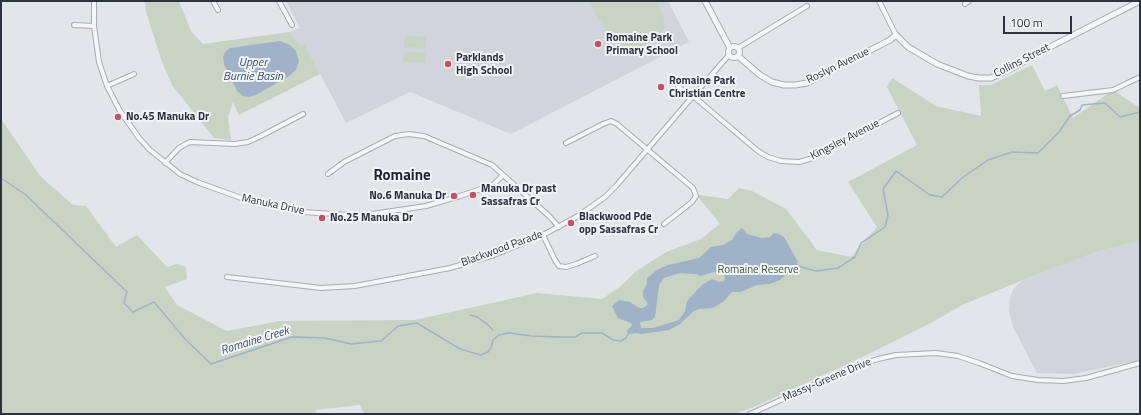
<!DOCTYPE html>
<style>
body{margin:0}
#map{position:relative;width:1141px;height:415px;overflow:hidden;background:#e2e5ea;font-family:"Titillium Web",sans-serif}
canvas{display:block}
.frame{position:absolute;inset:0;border:2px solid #2c3340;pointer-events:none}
.scale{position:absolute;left:1003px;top:16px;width:69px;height:18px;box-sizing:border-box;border:2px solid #2c3340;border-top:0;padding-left:5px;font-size:12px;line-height:14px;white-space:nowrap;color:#2c3340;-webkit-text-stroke:3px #f2f4f7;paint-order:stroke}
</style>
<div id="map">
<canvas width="1141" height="415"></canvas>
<div class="frame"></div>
<div class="scale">100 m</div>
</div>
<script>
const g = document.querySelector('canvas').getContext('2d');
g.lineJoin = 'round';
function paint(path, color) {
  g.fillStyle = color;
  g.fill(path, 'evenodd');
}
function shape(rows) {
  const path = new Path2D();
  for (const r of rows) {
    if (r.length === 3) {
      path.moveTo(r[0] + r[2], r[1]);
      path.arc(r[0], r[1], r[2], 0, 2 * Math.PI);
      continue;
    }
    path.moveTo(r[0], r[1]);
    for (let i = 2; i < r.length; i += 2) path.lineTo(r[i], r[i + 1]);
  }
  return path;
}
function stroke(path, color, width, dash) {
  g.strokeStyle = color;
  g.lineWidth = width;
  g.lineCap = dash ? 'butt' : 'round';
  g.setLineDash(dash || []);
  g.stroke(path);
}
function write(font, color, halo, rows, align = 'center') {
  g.font = font + ' "Titillium Web",sans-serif';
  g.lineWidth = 4;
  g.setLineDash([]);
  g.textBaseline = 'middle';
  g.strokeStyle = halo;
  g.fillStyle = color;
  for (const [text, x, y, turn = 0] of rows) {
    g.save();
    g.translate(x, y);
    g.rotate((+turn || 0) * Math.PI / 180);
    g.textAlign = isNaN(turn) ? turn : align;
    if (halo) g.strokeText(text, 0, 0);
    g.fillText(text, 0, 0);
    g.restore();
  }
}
const built = shape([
 [286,1,668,1,689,42,511,134,410,92,346,123,305,45,300,45,289,32,300,28],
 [1140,241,1140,360,1073,374,1037,373,1013,327,1009,311,1010,297,1014,288,1023,280,1099,251]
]);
const green = shape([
 [145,1,179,1,191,31,203,44,289,32,300,45,305,45,320,74,239,115,233,102,228,117,231,140,214,138,172,85,162,62,146,12],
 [589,1,657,1,662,12,665,26,660,40,647,47,634,50,623,47,615,41,595,13],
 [405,36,426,37,426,48,404,47],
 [404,51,425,53,425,63,403,62],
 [1032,65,1045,91,1057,85,1073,118,1113,90,1140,108,1140,241,1099,251,1023,280,962,305,931,323,852,362,756,406,735,414,364,414,360,405,315,410,317,414,1,414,1,119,41,177,73,205,86,206,116,247,137,235,167,267,177,264,186,267,187,279,165,287,177,305,227,331,280,321,415,320,537,293,602,299,621,286,635,272,666,252,701,239,720,224,699,198,699,195,728,199,739,188,752,191,786,209,817,250,851,257,877,227,848,182,917,145,887,87,892,78,936,106,981,116,979,85,991,85]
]);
const water = shape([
 [280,41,290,45,296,51,299,61,296,70,289,76,256,95,249,97,243,96,237,91,224,64,223,57,225,52,230,48],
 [742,228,747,234,762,238,770,237,774,233,779,234,784,237,798,262,795,270,784,276,780,280,769,284,757,285,741,292,732,292,724,301,713,308,699,309,694,311,680,324,669,330,641,334,636,333,628,334,627,331,632,325,631,323,618,318,612,306,619,300,630,302,639,308,643,308,646,306,648,304,643,297,643,291,647,284,647,278,657,270,668,265,699,258,711,247,723,245,732,240,737,232],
 [714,272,722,273,725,277,724,281,719,282,712,279,702,285,687,301,685,311,679,320,653,328,641,328,640,322,652,320,655,317,659,285,664,278,680,273,696,274,700,276]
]);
const stream = shape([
 [1,178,26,195,127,292,124,303,133,312,154,302,186,340,211,364,292,337,325,338,351,344,381,341,398,326,417,323,460,349,481,355,488,352,491,348,493,340,499,335,509,333,531,336,559,337],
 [798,266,816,271,838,268,855,257,861,243,885,227,888,215,883,189,896,171,930,195,942,197,962,178,988,160,1012,152,1038,153,1059,132,1070,116,1080,110,1082,105,1105,103,1120,117,1140,112],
 [470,315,477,317,487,324,493,330],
 [560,337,575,337,582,333,602,333,613,340,621,341,626,338,628,334]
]);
const minor = shape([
 [94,1,94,26,99,62,107,86,120,111,139,138,150,150,180,174,197,182,244,199,259,203,303,212,349,215,372,214,426,206,460,196,493,185,503,175],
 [213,1,218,10],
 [279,1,292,25],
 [879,1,896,35],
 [965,4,969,1],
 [74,25,94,26],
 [738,48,807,6],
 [678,80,677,83,678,86,691,98],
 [107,86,134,74],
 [693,96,758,151,768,157,781,161,799,162,813,158,898,113],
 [1063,96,1113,90,1140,77],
 [566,143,603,124,611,121,617,124,693,188,696,196,692,202,664,224],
 [165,163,179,148,186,144,190,142,235,144,248,142,261,136,303,114],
 [328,174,344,162,395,136,409,134,424,136,492,165,549,216,559,227],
 [543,235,555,260,559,266,566,267,576,264,595,256],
 [227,277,321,288,355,286,450,268,494,255,543,235,578,216,605,197,616,186,693,96,729,55],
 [750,414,853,367,878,359,896,355,936,353,958,356,979,363,1012,376,1038,380,1064,381,1086,378,1140,363]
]);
const tertiary = shape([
 [705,1,730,48],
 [734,52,5.5],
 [738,56,760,75,772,82,784,85,795,85,807,83,890,40,896,35,908,47,937,64,968,76,979,78,991,78,1014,67,1048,48,1140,1]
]);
const markers = [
 [598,44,4,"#c45262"],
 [448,64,4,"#c45262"],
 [661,87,4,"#c45262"],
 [118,117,4,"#c45262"],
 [473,195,4,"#c45262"],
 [454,196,4,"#c45262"],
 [322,218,4,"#c45262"],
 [571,223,4,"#c45262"]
];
const poiNames = [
 ["Romaine Park",606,38],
 ["Primary School",606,51],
 ["Parklands",456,58],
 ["High School",456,71],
 ["Romaine Park",669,81],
 ["Christian Centre",669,94],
 ["No.45 Manuka Dr",126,117],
 ["Manuka Dr past",481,189],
 ["Sassafras Cr",481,202],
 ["No.6 Manuka Dr",446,196,"right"],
 ["Blackwood Pde",579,217],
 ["opp Sassafras Cr",579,230],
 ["No.25 Manuka Dr",330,218]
];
const streetNames = [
 ["Collins Street",1022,61,-27],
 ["Roslyn Avenue",838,66,-26],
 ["Kingsley Avenue",845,140,-27],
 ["Manuka Drive",273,205,12],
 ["Blackwood Parade",502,249,-20],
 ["Massy-Greene Drive",827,380,-23]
];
const parkNames = [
 ["Romaine Reserve",758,270]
];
const waterNames = [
 ["Upper",253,63],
 ["Burnie Basin",253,77],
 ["Romaine Creek",255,341,-17]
];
const districtNames = [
 ["Romaine",402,176]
];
paint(built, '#d1d4db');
paint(green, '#c8d3c4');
paint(water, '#a0b2c7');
stroke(stream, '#a0b2c7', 1.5);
stroke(minor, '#a8acb4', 6);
stroke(tertiary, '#a8acb4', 7);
stroke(minor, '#f5f6f8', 4);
stroke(tertiary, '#f5f6f8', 5);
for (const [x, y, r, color] of markers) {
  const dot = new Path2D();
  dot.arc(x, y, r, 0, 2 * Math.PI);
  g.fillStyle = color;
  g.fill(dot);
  stroke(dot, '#f2f4f7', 1.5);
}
write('bold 11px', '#2c3340', '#f2f4f7', poiNames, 'left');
write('11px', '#2c3340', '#f2f4f7', streetNames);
write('11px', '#405b3a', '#f2f4f7', parkNames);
write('italic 12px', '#395171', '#f2f4f7', waterNames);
write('bold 15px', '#1e2431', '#f2f4f7', districtNames);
</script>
